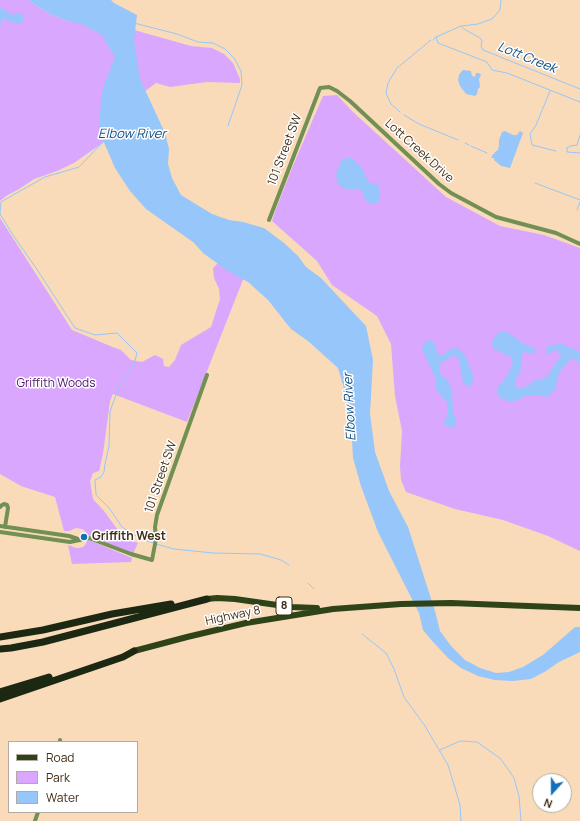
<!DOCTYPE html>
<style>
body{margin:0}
#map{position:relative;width:580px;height:821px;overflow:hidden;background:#f9dbb9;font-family:Manrope,sans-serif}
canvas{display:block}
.legend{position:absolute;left:8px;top:741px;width:130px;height:72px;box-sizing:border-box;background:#fff;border:1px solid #b3aba2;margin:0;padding:5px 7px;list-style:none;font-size:12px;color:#402d16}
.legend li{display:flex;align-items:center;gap:8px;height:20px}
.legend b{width:20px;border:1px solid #b3aba2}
.north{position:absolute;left:532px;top:773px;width:40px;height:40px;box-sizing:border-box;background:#fff;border:1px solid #b3aba2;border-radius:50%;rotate:201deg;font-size:11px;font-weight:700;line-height:16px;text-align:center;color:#402d16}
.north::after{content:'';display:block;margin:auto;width:14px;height:18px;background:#126fbc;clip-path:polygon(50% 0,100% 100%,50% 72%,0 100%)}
</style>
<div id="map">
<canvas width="580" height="821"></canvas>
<ul class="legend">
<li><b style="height:5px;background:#2f4319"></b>Road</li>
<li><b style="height:11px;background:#d9a7fd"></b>Park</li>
<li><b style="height:11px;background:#96c6fa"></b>Water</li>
</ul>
<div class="north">N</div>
</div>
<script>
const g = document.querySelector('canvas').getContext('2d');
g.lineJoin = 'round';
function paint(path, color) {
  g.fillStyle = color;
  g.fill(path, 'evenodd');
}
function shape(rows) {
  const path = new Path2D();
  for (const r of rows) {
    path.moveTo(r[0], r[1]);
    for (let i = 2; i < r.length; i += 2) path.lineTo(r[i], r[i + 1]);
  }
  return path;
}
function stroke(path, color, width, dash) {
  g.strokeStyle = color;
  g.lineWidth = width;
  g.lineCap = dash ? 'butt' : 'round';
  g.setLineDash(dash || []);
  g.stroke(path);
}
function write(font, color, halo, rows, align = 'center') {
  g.font = font + ' Manrope,sans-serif';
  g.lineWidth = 3;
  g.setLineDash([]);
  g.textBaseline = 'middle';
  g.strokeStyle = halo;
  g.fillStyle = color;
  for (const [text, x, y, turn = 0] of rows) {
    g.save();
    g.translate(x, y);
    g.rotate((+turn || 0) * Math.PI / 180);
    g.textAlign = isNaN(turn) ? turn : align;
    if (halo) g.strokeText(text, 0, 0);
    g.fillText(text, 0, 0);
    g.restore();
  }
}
const green = shape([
 [0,0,29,0,35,5,52,15,68,21,127,28,191,46,212,48,224,54,233,63,240,79,240,83,207,82,170,87,156,83,140,95,121,130,74,163,57,171,34,179,19,189,6,196,0,201],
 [337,95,353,112,446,197,500,226,544,235,580,248,580,551,565,544,548,536,503,520,455,509,406,492,401,480,400,466,402,431,395,396,391,344,377,316,332,285,317,261,272,221,276,209,292,168,323,96],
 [0,218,72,330,115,348,121,350,131,360,142,362,155,355,163,359,164,366,169,367,175,360,181,345,211,327,220,299,219,289,214,278,213,268,221,260,248,267,187,422,113,394,110,401,103,454,99,471,93,473,90,481,93,499,104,511,123,537,138,543,133,554,87,535,84,530,82,529,76,528,69,531,64,531,55,497,21,486,0,474],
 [89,540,132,558,131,562,72,564,68,545,76,548,79,548,83,547,86,544,87,541]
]);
const water = shape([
 [29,0,111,0,114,3,137,15,134,41,140,79,165,133,169,149,168,164,172,178,181,195,212,214,229,220,243,222,264,228,284,243,298,256,306,267,321,278,366,326,373,360,370,414,375,452,389,491,408,527,435,611,440,631,451,646,465,660,480,668,496,673,509,672,523,667,543,655,575,627,580,627,580,652,559,662,546,671,531,679,513,681,495,680,478,676,461,668,448,658,434,643,423,630,419,613,378,532,361,486,353,458,351,423,346,395,338,368,308,341,291,329,268,300,248,282,228,271,203,253,193,242,146,209,130,191,115,168,99,131,101,99,104,85,115,57,102,35,82,24,68,21,52,15,35,5],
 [0,7,12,15,18,13,23,15,23,21,18,24,1,18,2,24,0,25],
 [463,70,471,71,472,76,475,77,476,73,479,73,481,75,479,79,480,87,478,89,477,94,475,96,466,94,460,86,458,80,459,75,461,72],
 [505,131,513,135,517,135,520,131,523,133,510,168,501,166,494,160,494,158,491,158,493,154,494,154,495,152,498,150,499,145,499,140,502,132],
 [346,158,351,158,354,160,362,168,366,178,370,183,376,183,379,187,379,192,380,196,380,200,377,203,372,204,369,203,364,198,362,190,360,189,346,189,341,187,339,185,336,176,337,171,342,160],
 [502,331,507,332,527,346,534,347,535,352,534,354,526,352,523,353,522,355,521,369,517,377,515,383,515,387,517,388,525,387,536,380,546,378,562,354,560,354,558,353,558,350,555,350,545,355,545,352,549,345,563,344,565,346,578,351,580,352,580,364,575,359,573,358,564,366,558,375,556,387,554,391,549,395,546,397,537,395,528,395,513,402,507,401,498,396,497,390,498,387,506,378,513,363,511,357,494,349,493,347,492,343,494,338,498,333],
 [429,340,432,341,435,344,437,353,439,355,442,356,451,349,454,348,459,349,465,355,474,378,472,383,470,386,466,385,463,383,459,359,456,356,453,356,442,362,439,366,439,371,442,376,448,381,452,390,453,414,456,418,456,421,455,426,452,428,444,425,444,423,448,413,447,402,437,391,435,387,436,379,422,349,423,344]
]);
const stream = shape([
 [134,23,177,34,198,42,213,43,225,49,234,58,241,71,242,85,228,126],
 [461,26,464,29,480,38,482,41,481,46,483,50,580,89],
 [436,37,438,43,487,62,492,70,507,73,580,102],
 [433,40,436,37,461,26,478,24,492,19,500,10,501,0],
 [550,91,536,125,530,134,532,145,556,151],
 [400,112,391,104,386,93,388,83,397,68,431,40],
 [404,115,419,124,458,140],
 [580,135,577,145,570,146,567,148,567,152,580,153],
 [104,141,79,167,45,177,13,195,1,202,0,214,13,235,38,271,75,328,95,335,117,333,137,353,134,364,121,383,114,400,110,412,109,446,105,464,104,472,101,477,95,480,96,495,109,508,122,527,139,538,153,543],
 [465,143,469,145],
 [471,146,487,153],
 [535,183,580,200],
 [577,210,580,202],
 [156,544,174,549,213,553,260,554,281,560,289,565],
 [308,583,314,589],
 [362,634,386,653,394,669,404,697,425,726,448,765,460,805,461,821],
 [440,750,460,741,477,742,501,759,514,778,519,796,521,821]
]);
const minor = shape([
 [269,220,320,88,329,87,337,91,350,101,439,184,451,193,496,217,556,233,580,244],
 [0,507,2,505,4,504,7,505,8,508,5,527],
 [0,526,69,536,78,539],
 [0,532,70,542,89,538,131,554,152,560,156,539,155,527,157,515,207,375],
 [60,740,60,742],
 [35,821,38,812]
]);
const primary = shape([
 [207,599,217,598,235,599,291,607,317,608],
 [134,651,187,637,246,623,333,609,401,604,451,603,580,608]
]);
const motorway = shape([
 [0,637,43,630,112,614,171,604],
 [0,649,11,648,43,642,207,599],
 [0,692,49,677],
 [0,699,123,657,134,651]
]);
const markers = [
 [84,537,4,"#126fbc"]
];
const shields = [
 [284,606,16]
];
const shieldNames = [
 ["8",284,606]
];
const streetNames = [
 ["101 Street SW",285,150,-69],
 ["Lott Creek Drive",419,151,42],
 ["101 Street SW",161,477,-71],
 ["Highway 8",233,616,-12]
];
const parkNames = [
 ["Griffith Woods",56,384]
];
const poiNames = [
 ["Griffith West",92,537]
];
const waterNames = [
 ["Lott Creek",527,58,22],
 ["Elbow River",132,134],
 ["Elbow River",350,407,-93]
];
paint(green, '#d9a7fd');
paint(water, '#96c6fa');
stroke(stream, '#96c6fa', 1);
stroke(minor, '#729053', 4);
stroke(primary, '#2f4319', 6);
stroke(motorway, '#1d2812', 7);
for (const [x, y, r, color] of markers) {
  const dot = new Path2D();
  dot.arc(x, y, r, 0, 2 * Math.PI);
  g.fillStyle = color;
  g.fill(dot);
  stroke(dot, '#fff', 1.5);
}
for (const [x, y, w] of shields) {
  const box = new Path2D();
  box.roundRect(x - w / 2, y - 9, w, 18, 3);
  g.fillStyle = '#fff';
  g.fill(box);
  stroke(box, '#402d16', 1);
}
write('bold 11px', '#402d16', null, shieldNames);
write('12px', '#402d16', '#fff', streetNames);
write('12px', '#4a1168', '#fff', parkNames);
write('bold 12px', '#402d16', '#fff', poiNames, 'left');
write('italic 13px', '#124f84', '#fff', waterNames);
</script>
